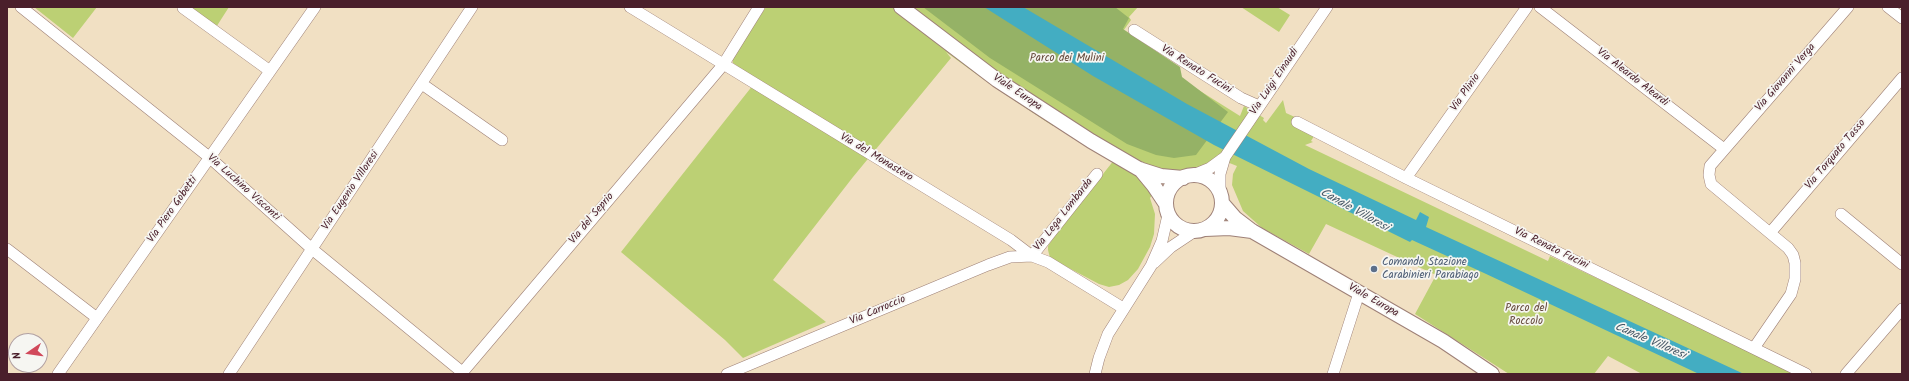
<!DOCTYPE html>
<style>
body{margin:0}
#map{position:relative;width:1909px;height:381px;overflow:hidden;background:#f1e0c3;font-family:Kalam,sans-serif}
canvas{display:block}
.frame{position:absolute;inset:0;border:8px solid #4a1f2b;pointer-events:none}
.north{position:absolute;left:8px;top:333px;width:40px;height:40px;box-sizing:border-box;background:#f6f6f2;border:1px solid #b1a0a2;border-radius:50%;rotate:257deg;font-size:11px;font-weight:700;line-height:16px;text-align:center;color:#4a1f2b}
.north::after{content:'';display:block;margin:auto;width:14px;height:18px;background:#d1495b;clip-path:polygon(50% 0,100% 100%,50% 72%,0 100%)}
</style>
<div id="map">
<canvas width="1909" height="381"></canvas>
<div class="frame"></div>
<div class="north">N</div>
</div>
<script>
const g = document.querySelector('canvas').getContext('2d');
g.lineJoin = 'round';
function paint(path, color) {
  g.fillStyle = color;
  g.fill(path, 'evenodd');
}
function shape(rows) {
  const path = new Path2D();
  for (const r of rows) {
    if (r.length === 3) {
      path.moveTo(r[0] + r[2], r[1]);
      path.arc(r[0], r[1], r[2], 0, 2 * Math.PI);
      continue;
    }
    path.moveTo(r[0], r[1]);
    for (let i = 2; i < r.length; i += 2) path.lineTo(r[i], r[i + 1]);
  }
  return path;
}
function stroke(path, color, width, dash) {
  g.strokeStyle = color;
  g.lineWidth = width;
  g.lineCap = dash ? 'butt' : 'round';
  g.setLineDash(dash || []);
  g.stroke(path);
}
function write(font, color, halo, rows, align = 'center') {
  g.font = font + ' Kalam,sans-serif';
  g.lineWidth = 3.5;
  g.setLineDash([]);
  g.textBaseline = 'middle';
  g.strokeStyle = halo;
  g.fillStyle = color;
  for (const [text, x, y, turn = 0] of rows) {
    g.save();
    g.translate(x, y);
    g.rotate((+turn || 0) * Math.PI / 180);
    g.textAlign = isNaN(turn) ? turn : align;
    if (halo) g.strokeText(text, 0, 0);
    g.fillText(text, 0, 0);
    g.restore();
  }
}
const green = shape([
 [34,7,97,7,73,38],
 [186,7,229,7,213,32],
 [766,7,1138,7,1129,17,1131,20,1116,41,1138,52,1240,116,1244,106,1264,118,1263,120,1266,123,1283,100,1286,113,1319,128,1311,141,1313,142,1305,145,1548,261,1550,256,1799,374,1642,374,1608,356,1594,374,1509,374,1415,314,1436,275,1326,224,1309,254,1262,228,1243,211,1232,185,1233,174,1237,166,1222,160,1211,172,1199,179,1183,182,1162,180,1150,198,1155,214,1154,234,1150,247,1138,269,1128,280,1119,285,1109,287,1099,284,1050,258,1048,250,1048,246,1058,231,1118,155,1060,118,1053,126,994,87,946,52,951,58,853,177,773,280,826,322,743,358,725,340,621,252,757,80,733,63,733,57],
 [1241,7,1277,7,1290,15,1279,32]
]);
const forest = shape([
 [923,7,1115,7,1129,18,1123,29,1180,67,1182,77,1228,112,1196,155,1174,158,1156,155,1127,144,990,58]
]);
const water = shape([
 [984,7,1023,7,1187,104,1309,169,1416,220,1420,212,1429,217,1426,227,1744,374,1699,374,1484,273,1412,240,1410,242,1214,145,1093,76]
]);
const minor = shape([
 [21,7,209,157,312,249,462,372],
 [630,7,1011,240,1032,256,1048,262,1123,308],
 [1540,7,1724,149],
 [1888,7,1902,18],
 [183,8,270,71],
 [1134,30,1241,98,1259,106],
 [422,84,502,140],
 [1297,122,1406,178,1806,374],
 [1193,175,1210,168,1225,157],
 [1406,178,1527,7],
 [1220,192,1220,174,1225,157,1327,7],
 [1841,214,1902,264],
 [1770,233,1902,78],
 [7,249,97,318],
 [1154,263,1171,247,1195,231],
 [1754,348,1791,294,1795,279,1795,263,1793,255,1788,248,1711,184,1709,175,1710,166,1848,7],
 [58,374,315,7],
 [229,374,472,7],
 [461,374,723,65,759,7],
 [727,374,988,265,1010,257,1032,256,1097,174],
 [1095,374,1099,358,1108,334,1151,266,1162,241,1168,215],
 [1333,374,1359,293],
 [1846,374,1902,309]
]);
const tertiary = shape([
 [901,7,997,80,1091,141,1139,169,1161,176,1183,178],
 [1140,169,1154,186,1166,204],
 [1194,203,28],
 [1222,203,1235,218,1252,231,1443,341,1492,374],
 [1205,229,1229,228,1252,231]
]);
const markers = [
 [1374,269,4,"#5c6f8a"]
];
const parkNames = [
 ["Parco dei Mulini",1067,59],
 ["Parco del",1526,309],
 ["Roccolo",1526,322]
];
const streetNames = [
 ["Via Renato Fucini",1196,70,32],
 ["Via Aleardo Aleardi",1632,78,38],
 ["Via Giovanni Verga",1786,78,-49],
 ["Via Luigi Einaudi",1275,82,-56],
 ["Viale Europa",1017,93,34],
 ["Via Plinio",1466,93,-55],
 ["Via Torquato Tasso",1836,155,-50],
 ["Via del Monastero",876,158,31],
 ["Via Luchino Visconti",243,188,42],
 ["Via Eugenio Villoresi",351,191,-56],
 ["Via Piero Gobetti",173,210,-55],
 ["Via Lega Lombarda",1064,215,-52],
 ["Via del Seprio",592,219,-50],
 ["Via Renato Fucini",1551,249,26],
 ["Viale Europa",1373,301,30],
 ["Via Carroccio",878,311,-23]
];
const serviceNames = [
 ["Comando Stazione",1382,263],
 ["Carabinieri Parabiago",1382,276]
];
const waterNames = [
 ["Canale Villoresi",1354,211,29],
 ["Canale Villoresi",1650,342,23]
];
paint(green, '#bcd074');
paint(forest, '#95b266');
paint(water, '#43adc2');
stroke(minor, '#9e8077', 12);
stroke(tertiary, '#9e8077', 16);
stroke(minor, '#fff', 11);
stroke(tertiary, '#fff', 14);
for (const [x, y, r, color] of markers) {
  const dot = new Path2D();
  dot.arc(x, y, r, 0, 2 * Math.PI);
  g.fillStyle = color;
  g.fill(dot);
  stroke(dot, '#f6f6f2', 1.5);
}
write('11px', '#664b3d', '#f6f6f2', parkNames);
write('11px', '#4a1f2b', '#f6f6f2', streetNames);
write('11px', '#4e5e75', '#f6f6f2', serviceNames, 'left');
write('italic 12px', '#475867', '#f6f6f2', waterNames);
</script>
